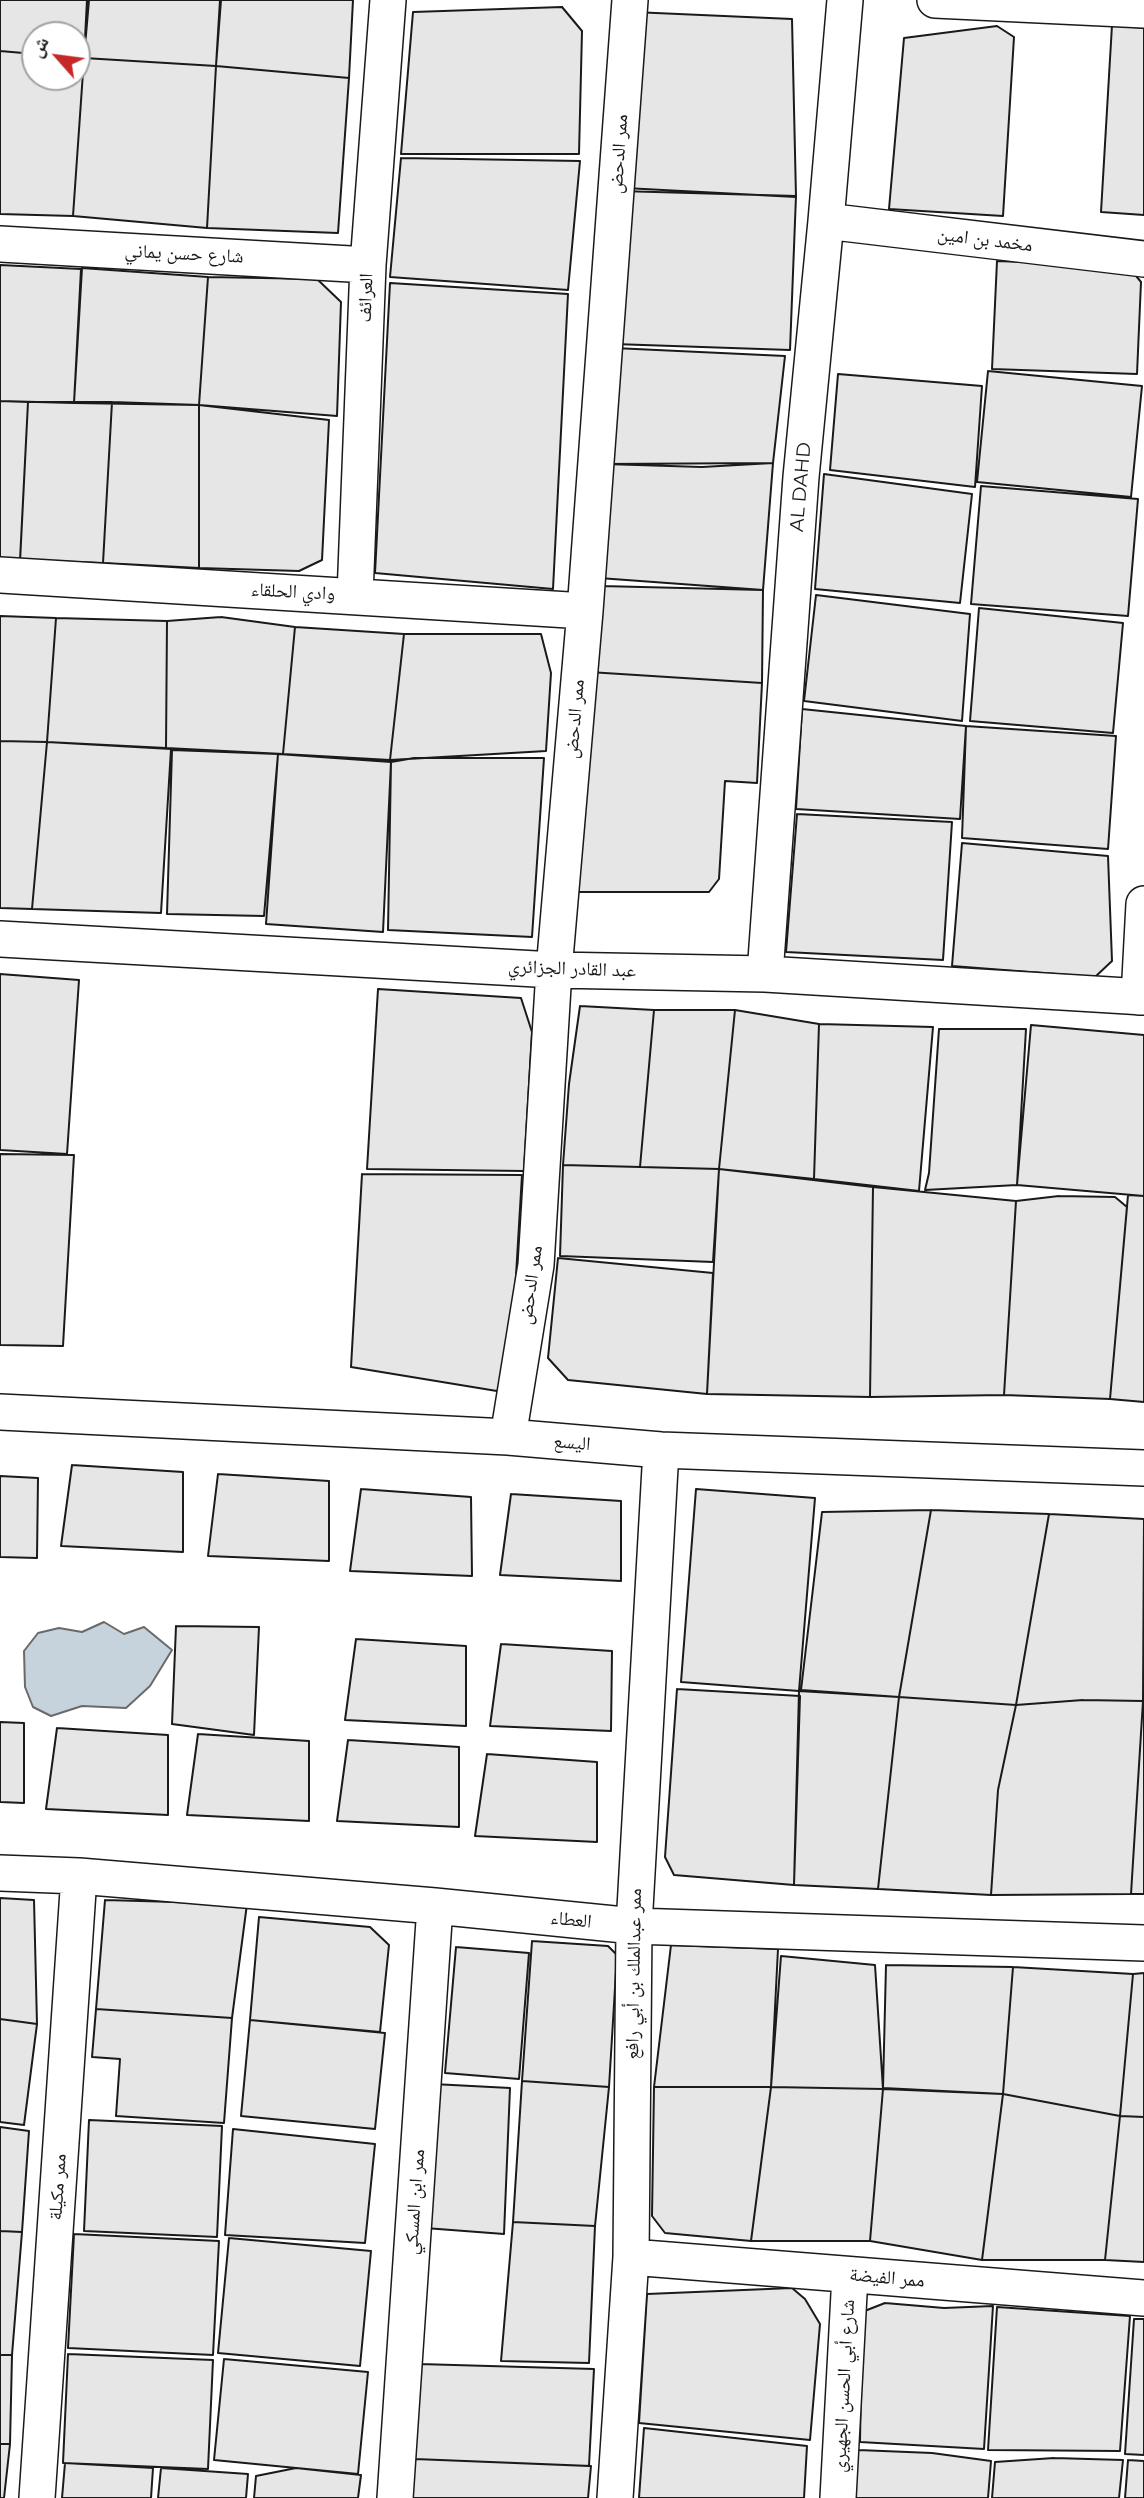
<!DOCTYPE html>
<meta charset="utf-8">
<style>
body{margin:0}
#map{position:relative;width:1144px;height:2498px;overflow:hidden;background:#fff;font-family:Montserrat,"Noto Naskh Arabic",sans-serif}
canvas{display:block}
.north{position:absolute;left:21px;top:21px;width:70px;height:70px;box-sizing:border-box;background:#fff;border:2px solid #a3a3a3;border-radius:50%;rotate:298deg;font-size:19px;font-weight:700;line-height:28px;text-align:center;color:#1a1a1a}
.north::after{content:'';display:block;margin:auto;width:24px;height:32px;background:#c62828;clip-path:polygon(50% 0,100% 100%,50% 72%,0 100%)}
</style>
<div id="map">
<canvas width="1144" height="2498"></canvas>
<div class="north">ش</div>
</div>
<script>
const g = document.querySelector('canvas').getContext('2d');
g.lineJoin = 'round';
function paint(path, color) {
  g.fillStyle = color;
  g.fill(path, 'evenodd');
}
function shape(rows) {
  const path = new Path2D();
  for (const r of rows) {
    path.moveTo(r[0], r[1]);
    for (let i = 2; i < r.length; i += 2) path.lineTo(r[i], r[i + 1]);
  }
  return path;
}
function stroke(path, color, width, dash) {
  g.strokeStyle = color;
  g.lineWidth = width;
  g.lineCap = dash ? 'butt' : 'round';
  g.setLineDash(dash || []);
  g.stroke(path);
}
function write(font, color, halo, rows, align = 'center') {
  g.font = font + ' Montserrat,"Noto Naskh Arabic",sans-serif';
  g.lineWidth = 5;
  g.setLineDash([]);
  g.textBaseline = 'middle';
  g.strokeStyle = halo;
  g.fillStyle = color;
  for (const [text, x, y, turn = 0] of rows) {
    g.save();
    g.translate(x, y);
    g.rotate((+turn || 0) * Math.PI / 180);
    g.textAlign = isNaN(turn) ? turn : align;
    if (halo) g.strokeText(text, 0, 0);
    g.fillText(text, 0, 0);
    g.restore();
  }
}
const water = shape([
 [104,1622,124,1634,144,1627,172,1650,150,1686,126,1708,82,1706,51,1716,33,1707,25,1687,24,1651,38,1633,59,1628,82,1632,104,1622]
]);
const building = shape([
 [0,0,87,0,84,58,77,58,77,35,35,35,35,54,0,51,0,0],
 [89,0,220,0,216,66,84,58,89,0],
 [221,0,353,0,349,78,216,66,221,0],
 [562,7,582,31,579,154,401,154,413,12,562,7],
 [633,12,792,19,796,197,625,188,633,12],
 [1112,25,1144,28,1144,215,1101,212,1112,25],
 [997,26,1014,37,1003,216,889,209,904,38,997,26],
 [0,51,35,54,35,77,77,77,77,58,84,58,73,216,0,214,0,51],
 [84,58,216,66,207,228,73,216,84,58],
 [216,66,349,78,338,233,207,228,216,66],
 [401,158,580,161,568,290,390,277,401,158],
 [620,191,796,196,790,350,614,344,620,191],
 [997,261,1128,266,1141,282,1137,374,992,369,997,261],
 [0,265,81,269,74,403,0,401,0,265],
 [82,268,208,277,199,405,74,403,82,268],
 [208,277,317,279,341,302,337,416,199,405,208,277],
 [390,283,568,294,553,589,375,573,390,283],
 [614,348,785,356,773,463,605,464,614,348],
 [988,371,1142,386,1131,497,977,482,988,371],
 [838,374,982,386,975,487,830,470,838,374],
 [0,401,28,402,20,562,0,561,0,401],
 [28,402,112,402,103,563,20,560,28,402],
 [112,402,199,405,199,568,103,563,112,402],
 [199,405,329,420,322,560,299,571,199,568,199,405],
 [773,463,763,590,599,578,605,464,702,467,773,463],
 [824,474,972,494,960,603,815,589,824,474],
 [981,486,1138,499,1128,616,971,604,981,486],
 [601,586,763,590,762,683,589,672,601,586],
 [816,595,970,614,962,721,804,701,816,595],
 [979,608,1123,623,1113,733,970,721,979,608],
 [0,616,56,618,47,742,0,741,0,616],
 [221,617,295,627,283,754,166,748,167,621,221,617],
 [56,618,167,621,166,748,47,742,56,618],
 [295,627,404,634,390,760,283,754,295,627],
 [404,634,541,634,551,673,546,751,390,760,404,634],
 [589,672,762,683,757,783,725,781,719,879,709,892,572,892,589,672],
 [802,709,966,726,960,819,796,809,802,709],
 [966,726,1116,736,1108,849,962,838,966,726],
 [0,741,47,742,32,909,0,908,0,741],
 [47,742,171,749,161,913,32,909,47,742],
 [172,750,278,754,264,916,167,914,172,750],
 [278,754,391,762,383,932,266,924,278,754],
 [414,758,544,758,532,937,388,930,391,762,414,758],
 [797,814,952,822,943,960,786,952,797,814],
 [962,843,1108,856,1112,961,1095,977,952,966,962,843],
 [0,974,79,980,67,1154,0,1150,0,974],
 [378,989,521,998,532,1032,524,1171,367,1169,378,989],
 [580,1006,654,1010,640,1167,563,1165,569,1084,580,1006],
 [654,1010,735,1010,719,1169,640,1167,654,1010],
 [735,1010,819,1024,814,1179,719,1169,735,1010],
 [819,1024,933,1027,919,1191,814,1179,819,1024],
 [1031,1025,1144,1035,1144,1196,1017,1185,1031,1025],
 [939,1029,1026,1029,1017,1185,925,1190,929,1173,939,1029],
 [0,1154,74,1155,63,1346,0,1345,0,1154],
 [563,1165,719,1169,713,1262,560,1256,563,1165],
 [719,1169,873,1187,870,1397,707,1394,719,1169],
 [362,1174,522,1175,509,1393,351,1367,362,1174],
 [873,1187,1016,1201,1004,1395,870,1397,873,1187],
 [1128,1195,1144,1196,1144,1402,1110,1399,1128,1195],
 [1059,1196,1115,1197,1127,1207,1110,1399,1004,1395,1016,1201,1059,1196],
 [558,1258,713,1273,707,1394,568,1380,548,1358,558,1258],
 [72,1465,183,1472,183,1552,61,1546,72,1465],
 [218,1474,329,1481,329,1561,208,1556,218,1474],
 [0,1476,38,1478,37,1558,0,1557,0,1476],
 [361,1489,471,1497,472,1576,350,1571,361,1489],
 [696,1489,815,1498,799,1691,681,1682,696,1489],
 [511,1494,621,1501,621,1581,500,1575,511,1494],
 [931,1510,899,1697,801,1690,822,1512,931,1510],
 [931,1510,1049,1514,1016,1705,899,1697,931,1510],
 [1049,1514,1144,1519,1143,1701,1083,1700,1016,1705,1049,1514],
 [176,1626,259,1627,254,1735,172,1724,176,1626],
 [356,1639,466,1646,466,1726,345,1720,356,1639],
 [501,1644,612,1651,611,1731,490,1726,501,1644],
 [677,1689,800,1696,794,1885,674,1875,665,1857,677,1689],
 [799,1691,899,1697,878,1889,794,1885,799,1691],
 [899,1697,1016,1705,998,1790,991,1895,878,1889,899,1697],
 [1083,1700,1143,1701,1131,1894,991,1895,998,1790,1016,1705,1083,1700],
 [1143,1701,1144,1701,1144,1894,1131,1894,1143,1701],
 [0,1722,24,1723,24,1803,0,1802,0,1722],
 [57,1728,168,1735,168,1815,46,1809,57,1728],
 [198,1734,309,1741,309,1821,187,1815,198,1734],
 [348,1740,459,1747,459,1827,337,1821,348,1740],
 [487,1754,597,1762,597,1842,475,1836,487,1754],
 [0,1898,34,1900,37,2024,0,2019,0,1898],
 [105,1900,247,1904,232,2018,96,2009,105,1900],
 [259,1917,370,1927,389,1945,380,2032,250,2020,259,1917],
 [532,1941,608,1946,617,1955,609,2087,522,2081,532,1941],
 [671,1945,778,1949,771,2087,654,2087,671,1945],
 [456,1947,529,1953,519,2079,445,2073,456,1947],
 [781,1956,875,1965,883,2089,771,2087,781,1956],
 [886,1965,1013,1967,1003,2094,883,2088,886,1965],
 [1013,1967,1133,1974,1120,2116,1003,2094,1013,1967],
 [1144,1973,1144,2117,1120,2116,1133,1974,1144,1973],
 [96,2009,232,2018,224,2123,116,2116,120,2059,92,2057,96,2009],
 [0,2019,37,2024,24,2125,0,2122,0,2019],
 [250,2020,385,2033,375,2129,241,2116,250,2020],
 [522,2081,609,2087,595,2226,513,2222,522,2081],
 [433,2084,510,2088,504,2234,425,2228,433,2084],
 [654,2087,771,2087,751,2241,665,2233,652,2216,654,2087],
 [771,2087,883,2089,870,2241,751,2241,771,2087],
 [883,2089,1003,2094,982,2260,870,2241,883,2089],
 [1003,2094,1120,2116,1105,2260,982,2260,1003,2094],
 [1120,2116,1144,2117,1144,2262,1105,2260,1120,2116],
 [89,2120,222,2126,217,2237,84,2231,89,2120],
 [0,2127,29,2131,22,2232,0,2231,0,2127],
 [233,2129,375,2144,365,2243,225,2235,233,2129],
 [513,2222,595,2226,589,2363,501,2361,513,2222],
 [0,2231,22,2232,12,2355,0,2355,0,2231],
 [74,2234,219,2241,213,2355,68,2348,74,2234],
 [229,2238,371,2251,360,2366,218,2353,229,2238],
 [792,2288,805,2299,820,2324,810,2440,639,2423,647,2294,792,2288],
 [885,2303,944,2308,993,2306,984,2449,860,2442,862,2312,885,2303],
 [997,2307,1130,2316,1120,2451,988,2450,997,2307],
 [1134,2319,1144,2319,1144,2455,1125,2454,1134,2319],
 [68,2354,213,2360,208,2469,63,2463,68,2354],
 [0,2355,12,2355,10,2444,0,2444,0,2355],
 [224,2359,368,2372,358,2474,214,2460,224,2359],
 [419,2364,594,2369,589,2466,415,2459,419,2364],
 [644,2428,807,2446,804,2498,639,2498,644,2428],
 [0,2444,10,2444,4,2498,0,2498,0,2444],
 [858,2450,932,2453,991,2461,988,2498,854,2498,858,2450],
 [1054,2458,1123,2460,1119,2498,992,2498,995,2462,1054,2458],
 [415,2459,591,2466,588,2498,412,2498,415,2459],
 [1128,2460,1144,2461,1144,2498,1125,2498,1128,2460],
 [65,2463,153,2468,151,2498,62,2498,65,2463],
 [161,2468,248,2474,246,2498,158,2498,161,2468],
 [296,2468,361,2475,358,2498,254,2498,256,2476,296,2468]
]);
const street = shape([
 [935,0,1144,10],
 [826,221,1144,259],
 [0,244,368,265],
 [0,575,585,611],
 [355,596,368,265,388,0],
 [0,939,554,970,765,974,1144,997],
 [765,974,801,477,826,221,845,0],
 [1139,997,1144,904],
 [0,1412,508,1437,661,1450,1144,1468],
 [508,1437,536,1265,554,970,585,611,630,0],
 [0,1873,79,1876,435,1906,634,1926,1144,1943],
 [631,2257,1144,2298],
 [37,2498,79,1876],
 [395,2498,435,1906],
 [615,2498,631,2257,634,1926,661,1450],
 [838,2498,850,2275]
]);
const streetNames = [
 ["ممر الدحض",619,154,-86],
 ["مخمد بن امين",985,240,7],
 ["شارع حسن يماني",184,254,3],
 ["العرائف",366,298,-88],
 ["AL DAHD",801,487,-85],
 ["وادي الحلقاء",293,592,3],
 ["ممر الدحض",575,719,-85],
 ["عبد القادر الجزائري",572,969,2],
 ["ممر الدحض",531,1285,-82],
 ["اليسع",572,1443,5],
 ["العطاء",571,1920,6],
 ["ممر عبدالملك بن أبي رافع",634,1974,-89],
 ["ممر مكيلة",58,2187,-86],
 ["ممر ابن المسكي",415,2202,-86],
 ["ممر الفيضة",887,2278,5],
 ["شارع أبي الحسن الجهيري",844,2386,-87]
];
paint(water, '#c6d2dc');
stroke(water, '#6a6a6a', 2);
paint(building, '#e6e6e6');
stroke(building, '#1a1a1a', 2);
stroke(street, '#1a1a1a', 38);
stroke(street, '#fff', 35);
write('19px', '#1a1a1a', '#fff', streetNames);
</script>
